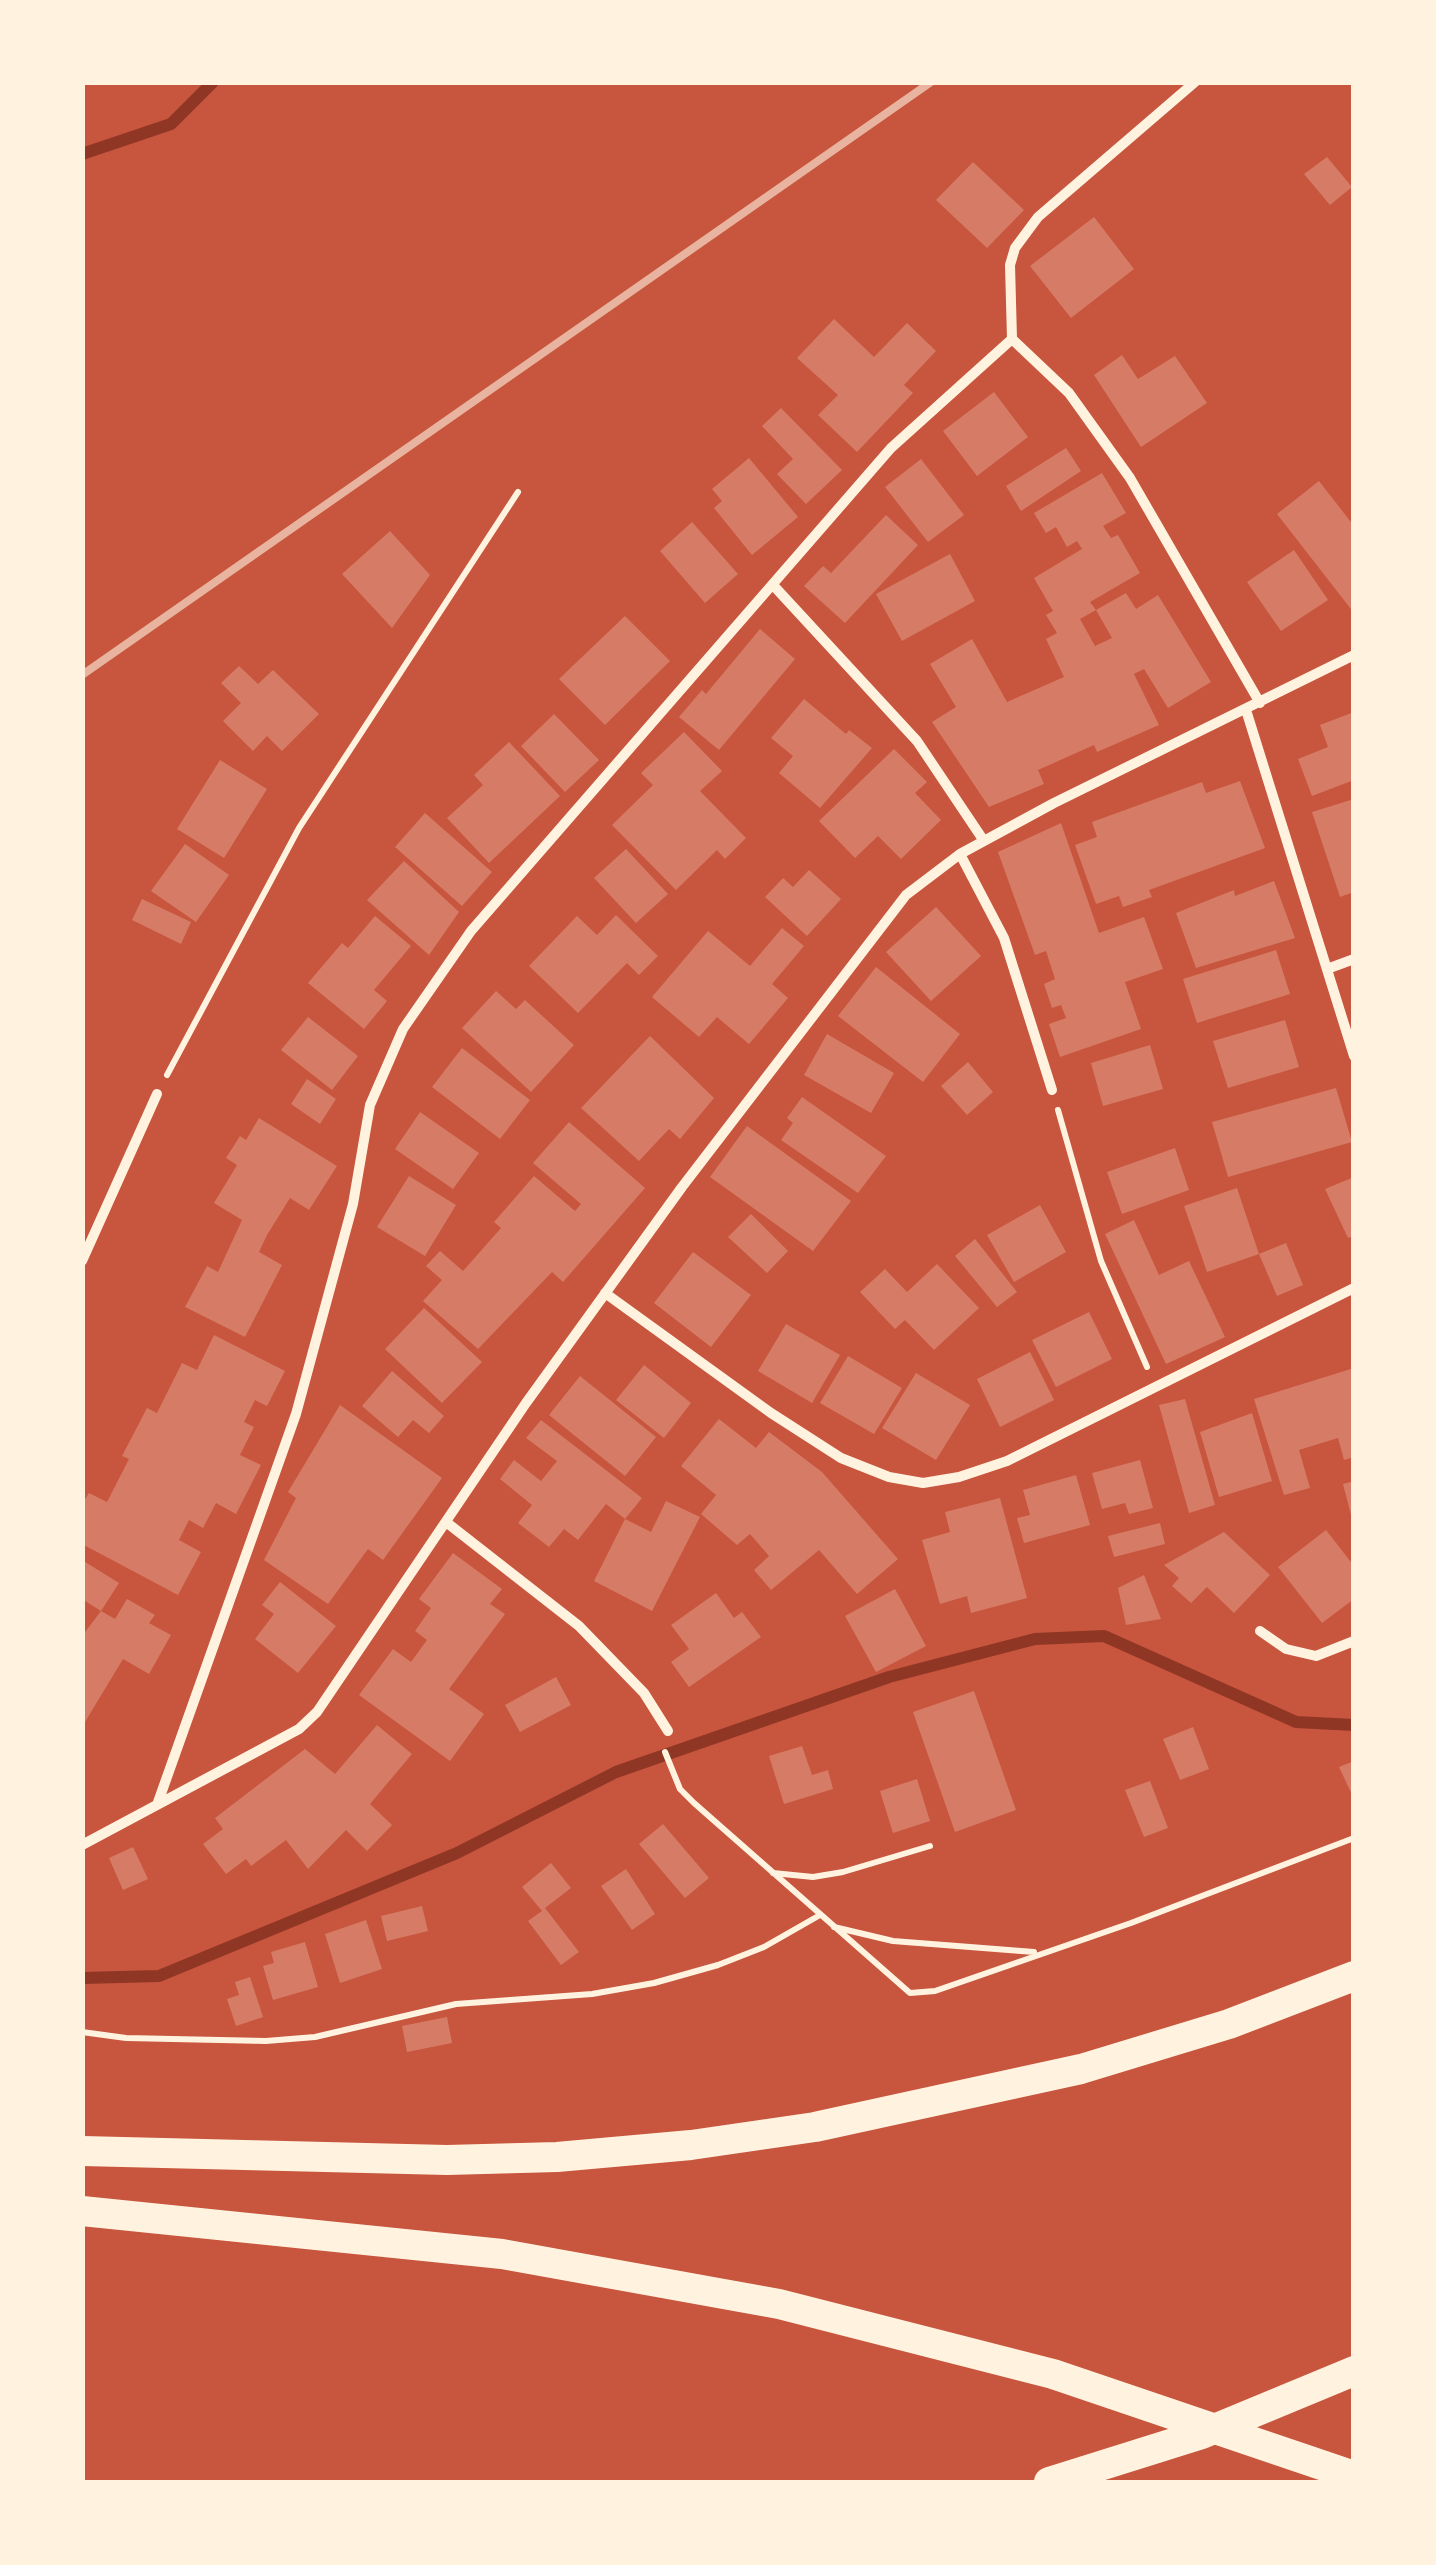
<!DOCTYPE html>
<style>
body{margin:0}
#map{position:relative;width:1436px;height:2565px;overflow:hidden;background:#c8553d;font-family:"Golos Text",sans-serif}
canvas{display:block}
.frame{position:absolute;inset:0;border:85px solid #fff3e0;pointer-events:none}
</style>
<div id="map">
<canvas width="1436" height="2565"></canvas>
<div class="frame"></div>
</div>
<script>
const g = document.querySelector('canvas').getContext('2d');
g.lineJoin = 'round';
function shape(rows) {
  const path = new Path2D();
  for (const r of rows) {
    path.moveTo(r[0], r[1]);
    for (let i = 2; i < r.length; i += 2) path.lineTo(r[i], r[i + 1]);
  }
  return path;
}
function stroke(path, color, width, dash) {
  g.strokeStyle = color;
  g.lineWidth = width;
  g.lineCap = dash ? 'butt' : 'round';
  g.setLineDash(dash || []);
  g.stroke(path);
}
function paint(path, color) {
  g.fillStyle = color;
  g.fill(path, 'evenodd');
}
const stream = shape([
 [82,154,171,124,213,82],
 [82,1978,159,1976,457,1853,616,1772,889,1677,1035,1639,1104,1636,1296,1722,1354,1725]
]);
const building = shape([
 [1327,157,1352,187,1330,205,1304,174],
 [973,162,1024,210,987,248,936,200],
 [1094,217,1134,269,1071,318,1030,266],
 [834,319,874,357,907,323,936,351,904,385,913,393,857,452,818,415,838,395,797,358],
 [1122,355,1138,379,1175,356,1207,403,1141,447,1094,375],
 [994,392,1028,437,977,476,943,431],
 [781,408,842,470,806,504,777,474,793,459,762,426],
 [1066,448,1081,471,1021,511,1006,486],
 [749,458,798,517,752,555,714,508,722,501,712,489],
 [921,459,964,515,928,542,885,487],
 [1102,473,1126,513,1103,526,1111,538,1118,535,1140,573,1090,602,1096,610,1080,619,1095,646,1112,638,1096,610,1126,593,1136,609,1158,595,1211,682,1168,708,1144,669,1134,674,1159,725,1097,752,1094,745,1038,770,1044,784,989,807,932,722,956,707,930,664,972,639,1007,702,1064,677,1046,639,1057,633,1046,615,1053,611,1034,578,1082,549,1077,541,1067,547,1056,527,1046,533,1034,513],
 [1319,481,1354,526,1354,613,1277,514],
 [886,515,918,545,845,623,804,586,823,566,831,573],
 [692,522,738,574,705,603,660,551],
 [390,531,430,575,392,628,342,574],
 [1294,550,1328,600,1281,631,1247,582],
 [950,554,975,601,902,641,876,594],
 [625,616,670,661,605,725,559,679],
 [760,629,795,659,719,750,679,717,702,690,706,694],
 [239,666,258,684,273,670,319,714,282,751,267,736,253,751,223,721,241,703,221,683],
 [804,699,846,734,849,730,872,748,820,808,779,773,793,756,771,738],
 [1354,712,1354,780,1312,796,1298,759,1328,747,1320,725],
 [554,714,599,760,565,792,521,746],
 [684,732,722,771,700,791,746,838,725,859,717,850,676,890,612,825,653,785,641,773],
 [509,742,560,796,489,863,447,818,483,785,474,775],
 [894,749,927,782,915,793,941,820,901,859,878,836,855,858,819,821],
 [220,760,267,789,224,858,177,829],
 [1240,781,1265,848,1149,890,1152,897,1123,907,1119,896,1096,904,1075,845,1097,837,1092,822,1202,782,1206,793],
 [1354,799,1354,892,1340,897,1312,812],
 [425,813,492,872,462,906,395,847],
 [1061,823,1099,933,1144,917,1163,969,1125,982,1141,1029,1060,1057,1049,1024,1066,1018,1061,1005,1052,1008,1044,984,1055,979,1046,951,1035,955,998,852],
 [185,844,229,875,196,922,151,891],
 [626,849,668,894,636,923,594,878],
 [404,861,459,912,429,955,367,900],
 [809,870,841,899,807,936,765,897,783,878,793,887],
 [1274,881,1295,938,1196,968,1176,913,1234,890,1235,896],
 [142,899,191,922,181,944,132,920],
 [936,907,981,956,931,1001,886,952],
 [616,915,658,956,639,975,627,963,578,1013,529,966,577,916,597,935],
 [375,916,411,946,374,990,387,1001,364,1029,308,983,342,943,348,948],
 [782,928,804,946,772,984,788,998,749,1044,717,1017,699,1037,652,997,708,931,750,966],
 [1276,950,1290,994,1197,1023,1183,979],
 [876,967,960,1034,923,1082,838,1016],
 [496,991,516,1009,525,1000,574,1045,531,1092,462,1028],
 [308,1017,358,1056,332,1090,281,1050],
 [1285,1020,1299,1067,1228,1088,1213,1041],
 [827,1034,894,1073,871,1113,804,1075],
 [650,1036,714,1098,680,1139,669,1129,639,1161,581,1108],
 [1150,1045,1163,1089,1103,1106,1091,1063],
 [462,1048,530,1100,500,1139,432,1087],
 [968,1062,993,1092,967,1115,941,1086],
 [307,1079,336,1099,320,1124,291,1104],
 [1336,1088,1352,1142,1228,1177,1212,1122],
 [802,1097,886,1156,858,1193,781,1140,793,1123,787,1118],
 [420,1112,479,1153,453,1189,395,1149],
 [259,1118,337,1166,309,1210,290,1198,267,1235,259,1252,282,1265,245,1337,185,1307,207,1266,218,1272,242,1220,214,1203,237,1165,226,1158,240,1136,246,1140],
 [569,1122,645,1188,563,1282,552,1272,478,1349,423,1301,442,1280,426,1266,440,1251,463,1271,501,1228,494,1222,534,1176,575,1211,581,1204,533,1163],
 [747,1126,851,1201,813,1251,710,1177],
 [1175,1148,1189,1190,1122,1214,1107,1172],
 [409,1176,456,1205,425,1256,377,1227],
 [1354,1177,1354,1236,1348,1238,1325,1189],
 [1237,1188,1259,1254,1286,1243,1303,1285,1277,1296,1259,1254,1207,1272,1184,1206],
 [1040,1205,1066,1252,1014,1282,987,1235],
 [751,1214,788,1251,767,1273,728,1237],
 [1134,1220,1159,1275,1189,1261,1225,1337,1166,1364,1105,1234],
 [975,1239,1017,1292,997,1307,955,1256],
 [693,1252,751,1295,711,1347,654,1303],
 [937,1264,979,1308,934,1350,905,1320,895,1329,860,1292,885,1269,907,1292],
 [424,1308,482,1362,442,1403,385,1349],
 [1089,1312,1112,1359,1056,1387,1032,1340],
 [786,1324,840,1355,812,1403,758,1371],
 [214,1335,285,1371,267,1406,255,1400,244,1422,254,1427,240,1455,261,1465,236,1514,216,1503,203,1528,189,1520,179,1540,201,1552,178,1595,82,1544,82,1504,89,1493,107,1502,129,1459,122,1456,147,1408,157,1413,182,1363,197,1370],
 [1030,1352,1054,1400,1000,1427,977,1379],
 [848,1356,902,1388,874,1434,820,1403],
 [644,1365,691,1403,664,1438,616,1400],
 [1354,1368,1354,1457,1344,1460,1338,1438,1299,1450,1310,1488,1284,1495,1254,1399],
 [392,1371,444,1416,429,1433,413,1420,398,1437,362,1406],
 [916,1373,970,1405,936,1460,882,1428],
 [580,1376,656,1437,625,1476,549,1415],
 [1185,1399,1215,1505,1189,1513,1159,1405],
 [340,1405,442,1478,383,1560,368,1549,328,1604,264,1560,296,1498,288,1492],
 [1252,1413,1272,1481,1219,1497,1200,1432],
 [719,1419,756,1448,769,1432,822,1472,898,1559,857,1594,819,1550,771,1590,754,1570,769,1556,750,1534,737,1545,701,1514,716,1495,681,1466],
 [541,1420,642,1498,625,1519,606,1504,578,1540,564,1529,549,1547,518,1523,532,1505,500,1479,514,1460,541,1481,557,1461,526,1438],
 [1140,1460,1153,1508,1129,1514,1125,1503,1102,1509,1092,1473],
 [1076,1475,1090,1525,1024,1543,1017,1518,1030,1515,1023,1490],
 [1354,1481,1354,1519,1352,1519,1343,1484],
 [1000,1498,1027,1598,971,1613,967,1596,940,1604,922,1540,950,1532,945,1512],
 [666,1501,700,1517,652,1611,594,1581,625,1519,651,1532],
 [1160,1523,1165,1544,1114,1557,1108,1536],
 [1326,1530,1354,1566,1354,1599,1322,1623,1278,1567],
 [1224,1532,1270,1575,1234,1613,1207,1587,1191,1603,1172,1586,1179,1578,1164,1565],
 [453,1553,502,1589,490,1604,505,1614,449,1689,484,1714,450,1761,359,1695,393,1649,411,1662,427,1640,415,1631,431,1608,419,1599],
 [82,1560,119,1583,101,1611,82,1599],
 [1144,1575,1161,1619,1126,1625,1118,1588],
 [280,1582,336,1626,298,1673,255,1639,274,1614,262,1605],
 [895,1589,926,1646,876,1672,845,1616],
 [716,1593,734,1618,742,1612,761,1637,689,1687,671,1662,689,1649,671,1625],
 [127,1599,155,1615,149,1623,171,1635,149,1674,123,1659,82,1727,82,1636,101,1611,115,1619],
 [556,1677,571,1705,520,1732,505,1705],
 [974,1691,1016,1810,955,1832,913,1712],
 [377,1725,412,1754,370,1804,392,1825,367,1851,346,1830,308,1869,286,1840,251,1866,246,1859,226,1874,203,1844,223,1829,215,1818,305,1749,335,1774],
 [1193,1727,1209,1769,1180,1780,1163,1739],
 [802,1746,812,1775,828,1770,833,1789,784,1804,769,1756],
 [1354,1761,1354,1799,1339,1767],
 [917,1779,930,1821,893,1833,880,1791],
 [1150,1781,1168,1828,1144,1837,1125,1790],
 [663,1824,709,1878,685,1898,639,1844],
 [133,1847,148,1879,123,1890,109,1858],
 [551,1863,571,1888,545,1908,579,1952,561,1965,528,1921,542,1911,522,1887],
 [626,1869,655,1914,632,1930,601,1886],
 [422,1906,428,1931,387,1941,381,1916],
 [366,1920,382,1969,340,1983,325,1934],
 [305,1942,318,1987,273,2000,263,1966,274,1963,271,1952],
 [250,1977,263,2017,236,2026,227,1999,239,1995,235,1982],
 [447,2017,452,2043,407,2052,402,2026]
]);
const path = shape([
 [167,1075,299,828,518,492],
 [1058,1110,1101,1261,1147,1367],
 [665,1752,680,1789,694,1803,910,1993,935,1991,1131,1923,1354,1838],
 [773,1873,813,1877,843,1872,930,1846],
 [834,1927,893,1941,1034,1952],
 [82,2032,126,2038,266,2041,315,2037,456,2004,592,1994,654,1983,718,1965,764,1947,820,1915]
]);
const minor = shape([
 [1012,339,1069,393,1130,478,1260,703],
 [1012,339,1010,265,1015,248,1038,217,1195,82],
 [773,585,917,741,984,841],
 [1246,710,1354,1056],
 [960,854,1004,938,1052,1090],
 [1327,969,1354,959],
 [82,1261,157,1094],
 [605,1293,771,1413,841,1458,889,1477,923,1483,959,1477,1007,1461,1354,1288],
 [446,1522,579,1626,644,1693,668,1731],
 [1260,1631,1286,1649,1316,1656,1354,1641],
 [157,1805,296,1414,353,1204,370,1105,403,1029,471,931,891,448,1012,339],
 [82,1845,299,1729,317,1712,526,1403,682,1187,906,895,960,854,1054,803,1354,655]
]);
const motorway = shape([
 [82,2151,447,2160,557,2157,691,2145,815,2127,1081,2069,1229,2024,1354,1976],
 [82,2211,502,2254,779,2304,1053,2374,1354,2476],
 [1049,2482,1202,2434,1354,2371]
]);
const rail = shape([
 [82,675,931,82]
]);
stroke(stream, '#8f3625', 12);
paint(building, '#d67c66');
stroke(path, '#fff3e0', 6);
stroke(minor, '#fff3e0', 10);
stroke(motorway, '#fff3e0', 30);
stroke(rail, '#e9b49f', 8);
</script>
